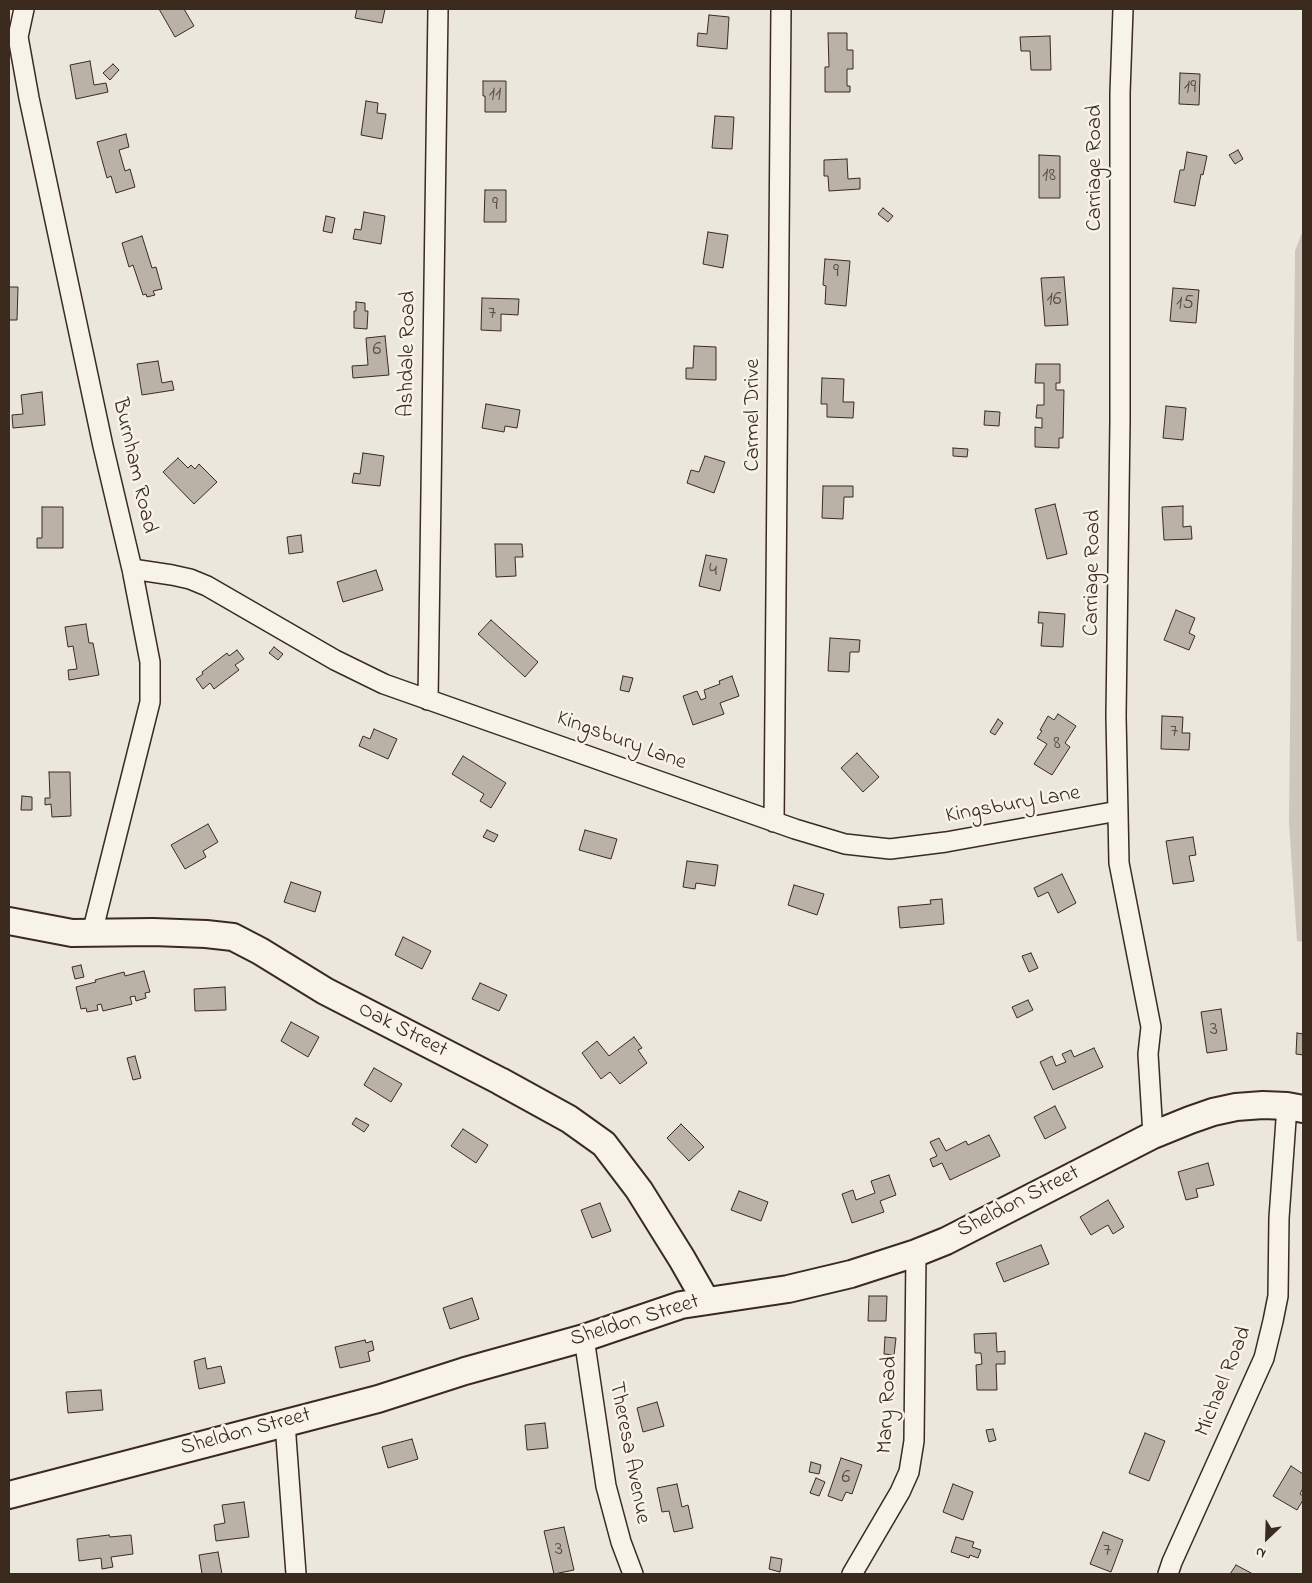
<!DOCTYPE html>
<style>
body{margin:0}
#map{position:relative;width:1312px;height:1583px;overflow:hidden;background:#ece7dc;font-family:"Indie Flower",sans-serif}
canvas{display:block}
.frame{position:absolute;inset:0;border:10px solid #3b2a1e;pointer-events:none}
.north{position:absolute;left:1242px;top:1513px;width:50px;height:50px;-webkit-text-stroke:4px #f7f3e8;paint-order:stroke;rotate:204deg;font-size:14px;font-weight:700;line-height:20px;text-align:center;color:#3b2a1e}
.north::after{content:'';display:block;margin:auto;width:18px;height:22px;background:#3b2a1e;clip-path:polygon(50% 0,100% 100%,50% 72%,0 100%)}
</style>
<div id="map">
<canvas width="1312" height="1583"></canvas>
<div class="frame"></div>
<div class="north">N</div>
</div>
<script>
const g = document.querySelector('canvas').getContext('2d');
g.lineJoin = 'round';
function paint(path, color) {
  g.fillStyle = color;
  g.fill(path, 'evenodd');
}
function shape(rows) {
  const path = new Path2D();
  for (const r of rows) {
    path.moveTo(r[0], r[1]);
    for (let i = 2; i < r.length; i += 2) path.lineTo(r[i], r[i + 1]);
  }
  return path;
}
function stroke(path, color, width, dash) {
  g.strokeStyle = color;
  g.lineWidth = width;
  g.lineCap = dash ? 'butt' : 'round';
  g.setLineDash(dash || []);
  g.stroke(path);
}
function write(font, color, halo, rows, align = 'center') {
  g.font = font + ' "Indie Flower",sans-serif';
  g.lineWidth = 5;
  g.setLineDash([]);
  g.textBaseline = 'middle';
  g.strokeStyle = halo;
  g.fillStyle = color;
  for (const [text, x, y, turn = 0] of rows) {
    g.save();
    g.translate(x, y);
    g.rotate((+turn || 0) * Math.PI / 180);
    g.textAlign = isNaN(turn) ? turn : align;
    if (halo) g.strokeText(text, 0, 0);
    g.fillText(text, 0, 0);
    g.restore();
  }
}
const green = shape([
 [1303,230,1303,942,1297,941,1289,823,1295,251]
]);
const building = shape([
 [159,9,184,9,194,26,175,37,159,9],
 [357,9,385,9,382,23,355,18,357,9],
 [709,15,729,17,727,49,697,46,698,33,707,34,709,15],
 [828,33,847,33,847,50,853,50,853,69,847,69,847,86,850,86,850,92,825,92,825,67,829,67,828,33],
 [1050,36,1051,70,1031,70,1030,51,1021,51,1020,37,1050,36],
 [90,61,94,85,106,83,108,92,76,99,70,65,90,61],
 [113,64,119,70,110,80,103,73,113,64],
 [1180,73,1200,74,1199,105,1179,104,1180,73],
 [483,81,506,81,506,112,485,112,485,96,483,96,483,81],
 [366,101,378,103,377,113,386,114,382,139,361,135,366,101],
 [715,116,734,117,732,149,712,148,715,116],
 [126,134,129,147,119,150,125,171,130,169,135,187,116,193,111,176,107,178,97,142,126,134],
 [1238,150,1243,159,1235,164,1229,155,1238,150],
 [1187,152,1207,156,1203,175,1201,174,1195,206,1174,202,1180,170,1184,170,1187,152],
 [1039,155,1060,156,1060,198,1039,198,1039,155],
 [847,159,848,179,860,178,860,189,829,191,828,176,824,176,824,160,847,159],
 [485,190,506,190,506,222,484,222,485,190],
 [883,208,893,216,888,222,878,214,883,208],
 [364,212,385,216,381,244,353,239,355,229,361,230,364,212],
 [326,216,335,218,332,233,323,231,326,216],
 [708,232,728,235,723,268,703,264,708,232],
 [142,236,152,268,156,267,162,289,153,291,155,295,147,297,146,294,143,295,133,265,129,267,122,243,142,236],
 [825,259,850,261,846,306,825,304,826,286,823,285,825,259],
 [1064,277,1068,325,1045,326,1041,278,1064,277],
 [9,287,18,287,17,320,9,320,9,287],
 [1173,288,1199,290,1196,323,1170,321,1173,288],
 [482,298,519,299,518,315,501,314,501,331,481,330,482,298],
 [356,302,365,303,365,311,368,311,367,329,354,328,354,311,356,311,356,302],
 [385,336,389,375,353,378,352,366,368,365,366,338,385,336],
 [694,346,716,347,716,380,686,379,686,368,693,368,694,346],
 [158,361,162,383,172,381,174,390,142,395,137,364,158,361],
 [1036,364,1060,364,1060,383,1056,383,1056,390,1064,390,1063,438,1059,438,1059,448,1035,447,1035,427,1042,428,1042,418,1036,418,1037,405,1044,405,1044,383,1035,383,1036,364],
 [822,378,844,379,843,402,854,402,853,418,827,417,827,404,821,404,822,378],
 [42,392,45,425,13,428,12,415,23,414,21,395,42,392],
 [486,404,520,410,517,428,505,426,504,432,482,428,486,404],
 [1166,406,1186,408,1183,440,1163,438,1166,406],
 [985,411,1000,412,999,426,984,425,985,411],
 [953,448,968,449,967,457,953,456,953,448],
 [363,453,384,456,380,486,352,483,354,473,360,474,363,453],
 [705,456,725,462,714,493,687,483,691,470,699,472,705,456],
 [178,458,188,468,191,465,195,469,199,464,217,482,194,504,163,472,178,458],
 [823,486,853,486,853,497,844,497,843,519,822,518,823,486],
 [1055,504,1067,554,1047,559,1035,509,1055,504],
 [1183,506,1183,527,1191,526,1192,539,1164,540,1162,507,1183,506],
 [42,507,63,507,63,548,37,548,37,538,42,538,42,507],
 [301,535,303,552,289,554,287,537,301,535],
 [495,544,522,544,523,557,515,557,516,576,496,577,495,544],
 [706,555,727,559,720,591,699,586,706,555],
 [376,570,383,590,343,602,337,582,376,570],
 [1176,610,1195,618,1189,633,1195,636,1189,650,1164,640,1176,610],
 [1039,612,1065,614,1063,647,1041,646,1043,623,1038,623,1039,612],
 [491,620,538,662,525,677,478,634,491,620],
 [86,624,89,643,93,643,99,675,69,680,68,670,77,669,73,646,68,647,65,627,86,624],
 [830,638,860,640,859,652,850,652,849,672,828,671,830,638],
 [274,647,283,654,278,660,269,653,274,647],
 [237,650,244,659,235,665,239,670,214,689,210,683,203,689,196,679,203,674,202,672,227,653,229,656,237,650],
 [623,676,633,678,629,692,620,690,623,676],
 [732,676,739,696,720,703,724,714,693,725,683,696,697,691,701,700,706,698,704,690,720,684,719,681,732,676],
 [1058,714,1076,726,1065,743,1070,747,1052,775,1034,764,1047,744,1037,738,1042,731,1040,730,1048,716,1054,720,1058,714],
 [1162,716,1183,717,1182,733,1190,733,1189,750,1161,749,1162,716],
 [998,719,1003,723,995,735,990,732,998,719],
 [374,729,397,739,388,759,359,746,363,736,370,739,374,729],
 [857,753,879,777,863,792,841,768,857,753],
 [463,756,506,783,491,808,480,801,484,794,452,774,463,756],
 [49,772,70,772,71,816,52,817,51,804,45,805,45,798,50,798,49,772],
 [22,796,32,797,32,810,21,810,22,796],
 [208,824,218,842,203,851,206,857,185,869,171,845,208,824],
 [487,830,498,835,494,842,483,837,487,830],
 [585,830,617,839,611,859,579,850,585,830],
 [1193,837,1196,855,1189,856,1194,881,1173,884,1166,841,1193,837],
 [687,861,718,865,715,886,696,883,695,889,683,887,687,861],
 [1062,874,1076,903,1058,913,1048,892,1038,897,1034,888,1062,874],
 [291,882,321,892,315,912,284,902,291,882],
 [794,885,824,894,817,915,788,905,794,885],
 [942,899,944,924,900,928,898,907,931,904,930,900,942,899],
 [403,937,431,951,422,969,395,955,403,937],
 [1031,953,1038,968,1029,972,1022,956,1031,953],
 [81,965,84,977,75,979,72,967,81,965],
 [144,971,150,992,145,993,146,998,136,1001,135,996,130,997,132,1004,103,1011,101,1004,97,1005,98,1010,87,1012,86,1008,81,1009,76,987,96,982,95,980,124,972,125,976,144,971],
 [480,983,507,995,499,1011,472,999,480,983],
 [225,987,226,1010,195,1011,194,989,225,987],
 [1028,1000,1033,1010,1017,1018,1012,1007,1028,1000],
 [1221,1009,1227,1050,1207,1053,1201,1012,1221,1009],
 [291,1022,319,1037,308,1057,281,1041,291,1022],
 [1297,1033,1303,1034,1303,1055,1296,1054,1297,1033],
 [634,1037,642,1048,638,1050,647,1063,620,1084,610,1072,601,1079,582,1053,597,1041,609,1056,634,1037],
 [1094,1048,1103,1067,1053,1090,1040,1062,1052,1056,1056,1066,1066,1062,1062,1054,1071,1050,1074,1057,1094,1048],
 [135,1056,141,1078,133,1080,127,1058,135,1056],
 [374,1068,402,1084,391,1102,364,1085,374,1068],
 [1055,1106,1066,1128,1045,1139,1034,1117,1055,1106],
 [356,1118,369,1125,364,1132,352,1124,356,1118],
 [681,1124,704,1147,689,1161,667,1138,681,1124],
 [463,1129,488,1145,476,1163,451,1146,463,1129],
 [989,1135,1000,1156,950,1180,942,1163,933,1167,930,1159,937,1156,930,1142,939,1138,946,1151,966,1141,968,1145,989,1135],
 [1208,1163,1214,1185,1196,1189,1198,1197,1186,1200,1178,1172,1208,1163],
 [889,1175,896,1195,880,1201,884,1212,852,1223,842,1194,853,1190,856,1200,875,1193,871,1181,889,1175],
 [739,1191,768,1202,761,1221,731,1210,739,1191],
 [1108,1200,1124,1227,1113,1234,1108,1225,1091,1235,1080,1217,1108,1200],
 [600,1203,611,1231,592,1238,581,1210,600,1203],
 [1041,1245,1049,1264,1004,1282,996,1263,1041,1245],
 [869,1296,887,1296,886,1321,868,1321,869,1296],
 [472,1298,479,1319,450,1329,443,1308,472,1298],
 [996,1333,997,1352,1005,1351,1005,1364,996,1364,997,1390,977,1390,976,1365,982,1364,981,1353,975,1353,974,1334,996,1333],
 [885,1337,896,1338,894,1355,884,1354,885,1337],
 [365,1340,366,1343,372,1341,374,1350,368,1352,370,1361,340,1368,335,1347,365,1340],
 [205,1358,207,1369,221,1366,225,1383,199,1389,194,1361,205,1358],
 [101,1390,103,1410,68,1413,66,1392,101,1390],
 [657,1402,664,1426,643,1432,637,1408,657,1402],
 [545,1423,548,1448,527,1450,525,1425,545,1423],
 [993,1429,996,1440,989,1442,986,1430,993,1429],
 [1145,1433,1165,1441,1149,1481,1129,1473,1145,1433],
 [412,1439,418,1459,388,1468,382,1447,412,1439],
 [841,1458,862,1465,852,1494,846,1492,842,1501,828,1496,841,1458],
 [811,1462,821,1465,819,1474,809,1472,811,1462],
 [1291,1466,1303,1474,1303,1488,1300,1494,1303,1496,1303,1500,1297,1510,1273,1496,1291,1466],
 [816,1478,825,1482,819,1496,810,1493,816,1478],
 [677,1484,682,1507,688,1505,693,1528,674,1532,669,1511,662,1512,657,1488,677,1484],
 [953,1484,973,1492,963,1520,943,1512,953,1484],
 [244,1502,249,1537,216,1541,214,1525,225,1523,222,1505,244,1502],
 [564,1527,574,1570,554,1574,544,1531,564,1527],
 [1103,1532,1123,1540,1111,1572,1090,1564,1103,1532],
 [109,1535,110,1537,131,1535,133,1554,111,1557,113,1567,102,1569,101,1558,79,1561,77,1539,109,1535],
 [956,1537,974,1542,972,1547,981,1550,978,1558,970,1555,969,1558,951,1552,956,1537],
 [218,1552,222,1574,202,1574,199,1555,218,1552],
 [771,1557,782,1559,780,1572,769,1569,771,1557],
 [1236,1565,1253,1574,1230,1574,1236,1565]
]);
const street = shape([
 [24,9,18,37,29,98,103,446,132,569,150,662,150,702,92,933],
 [1123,9,1120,93,1120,421,1116,716,1119,863,1151,1027,1148,1054,1153,1135],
 [132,569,172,575,190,579,207,586,335,660,384,684,795,829,845,844,890,849,946,842,1118,811],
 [428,700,438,9],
 [774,822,781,9],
 [584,1338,606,1486,621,1542,633,1574],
 [285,1423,296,1574],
 [852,1574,900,1492,909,1472,914,1441,916,1253],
 [1168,1574,1172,1562,1264,1358,1273,1321,1278,1296,1279,1218,1287,1106]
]);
const secondary = shape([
 [9,921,72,933,153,932,206,934,233,937,260,951,325,991,500,1081,569,1119,604,1144,639,1190,682,1259,706,1301],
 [9,1495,378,1399,465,1371,584,1338,681,1305,788,1289,851,1274,916,1253,946,1241,1153,1135,1190,1120,1213,1112,1236,1107,1263,1105,1287,1106,1303,1109]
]);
const numberNames = [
 ["19",1190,89],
 ["11",495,96],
 ["18",1049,177],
 ["9",495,206],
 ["9",836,273],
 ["16",1054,301],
 ["15",1185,305],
 ["7",492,315],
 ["6",377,351],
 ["4",713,572],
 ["7",1174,733],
 ["8",1057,745],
 ["3",1214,1031],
 ["6",846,1479],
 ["3",559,1551],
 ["7",1107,1552]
];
const streetNames = [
 ["Carriage Road",1096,168,-90],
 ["Ashdale Road",409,354,-89],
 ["Carmel Drive",754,415,-90],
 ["Burnham Road",133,466,77],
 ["Carriage Road",1094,573,-89],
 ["Kingsbury Lane",621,742,20],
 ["Kingsbury Lane",1013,806,-10],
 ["Oak Street",402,1031,27],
 ["Sheldon Street",1019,1203,-27],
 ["Sheldon Street",635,1322,-17],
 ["Michael Road",1225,1382,-68],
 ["Mary Road",889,1405,-87],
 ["Sheldon Street",246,1433,-15],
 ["Theresa Avenue",628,1453,79]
];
paint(green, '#cec8bc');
paint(building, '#bab2a7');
stroke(building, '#3b2a1e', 1);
stroke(street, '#3b2a1e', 22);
stroke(secondary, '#3b2a1e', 30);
stroke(street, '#f7f3e8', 19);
stroke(secondary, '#f7f3e8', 26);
write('20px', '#5b4c40', null, numberNames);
write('22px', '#3b2a1e', '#f7f3e8', streetNames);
</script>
